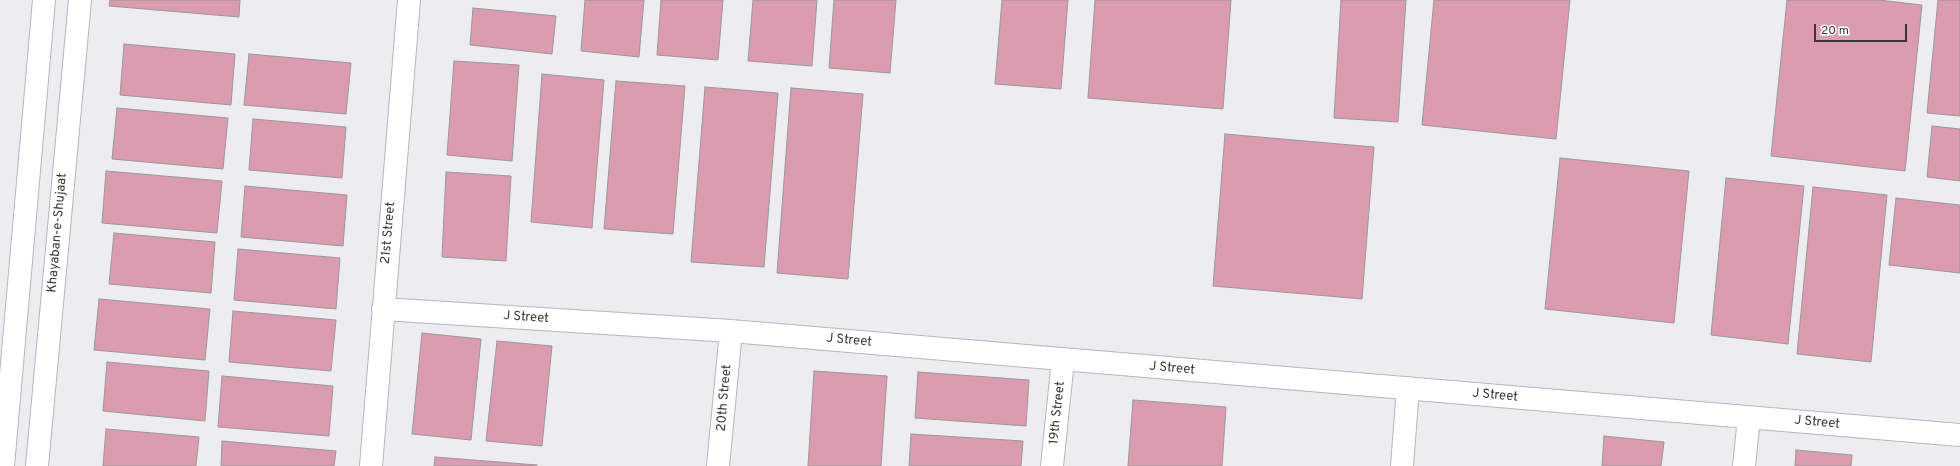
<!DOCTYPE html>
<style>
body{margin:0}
#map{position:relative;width:1960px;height:466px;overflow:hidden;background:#ececf1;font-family:Overpass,sans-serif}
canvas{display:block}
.scale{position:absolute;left:1814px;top:24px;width:93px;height:18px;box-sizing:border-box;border:2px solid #363638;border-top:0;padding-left:5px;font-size:12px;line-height:14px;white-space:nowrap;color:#363638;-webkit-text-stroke:3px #fff;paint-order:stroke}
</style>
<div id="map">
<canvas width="1960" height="466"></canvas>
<div class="scale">20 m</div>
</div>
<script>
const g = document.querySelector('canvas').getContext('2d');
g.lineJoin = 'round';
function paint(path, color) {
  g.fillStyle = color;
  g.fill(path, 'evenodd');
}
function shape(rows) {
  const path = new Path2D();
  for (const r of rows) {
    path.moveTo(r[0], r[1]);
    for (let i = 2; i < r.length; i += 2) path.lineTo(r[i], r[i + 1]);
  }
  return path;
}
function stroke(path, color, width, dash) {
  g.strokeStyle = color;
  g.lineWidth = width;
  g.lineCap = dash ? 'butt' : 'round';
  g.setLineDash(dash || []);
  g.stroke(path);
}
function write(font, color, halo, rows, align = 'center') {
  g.font = font + ' Overpass,sans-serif';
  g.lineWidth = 3;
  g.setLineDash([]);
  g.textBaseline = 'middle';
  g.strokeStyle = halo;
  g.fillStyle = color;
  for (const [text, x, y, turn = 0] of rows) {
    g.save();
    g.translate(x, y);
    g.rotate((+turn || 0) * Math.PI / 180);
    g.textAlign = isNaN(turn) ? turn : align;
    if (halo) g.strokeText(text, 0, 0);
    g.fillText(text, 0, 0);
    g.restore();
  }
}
const building = shape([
 [110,0,240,0,239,17,109,6,110,0],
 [585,0,644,0,639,57,581,51,585,0],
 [661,0,723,0,718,60,657,55,661,0],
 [753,0,817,0,812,66,748,61,753,0],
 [834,0,896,0,890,73,829,68,834,0],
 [1002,0,1068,0,1061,89,995,84,1002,0],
 [1095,0,1231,0,1223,109,1088,98,1095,0],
 [1341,0,1406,0,1398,122,1334,118,1341,0],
 [1434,0,1570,0,1556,139,1422,125,1434,0],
 [1787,0,1879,0,1922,5,1905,171,1771,156,1787,0],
 [1938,0,1960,0,1960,116,1927,113,1938,0],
 [473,8,556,16,552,54,470,45,473,8],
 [124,44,235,54,231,105,120,95,124,44],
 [249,54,351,63,346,114,244,105,249,54],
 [454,61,519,65,512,161,447,155,454,61],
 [542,74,604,80,592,228,531,222,542,74],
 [616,81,685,86,673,234,604,229,616,81],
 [705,87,778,93,764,267,691,262,705,87],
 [791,88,863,94,848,279,777,273,791,88],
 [117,108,228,118,223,169,112,159,117,108],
 [253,119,346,127,342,178,249,170,253,119],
 [1932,126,1960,129,1960,181,1927,177,1932,126],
 [1225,134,1374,147,1362,299,1213,286,1225,134],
 [1560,158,1689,171,1674,323,1545,309,1560,158],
 [106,171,222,181,217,233,102,223,106,171],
 [446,172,511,176,506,261,442,257,446,172],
 [1726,178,1804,186,1788,344,1711,335,1726,178],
 [245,186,347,195,343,246,241,237,245,186],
 [1813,187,1887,195,1871,362,1797,354,1813,187],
 [1896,198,1960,205,1960,273,1889,265,1896,198],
 [114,233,215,242,211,293,109,284,114,233],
 [238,249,340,258,336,309,234,300,238,249],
 [99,299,210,309,205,360,94,350,99,299],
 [233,311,336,320,331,371,229,362,233,311],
 [422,333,481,339,471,440,412,434,422,333],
 [497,341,552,346,542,446,486,441,497,341],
 [107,362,209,371,205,421,103,411,107,362],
 [814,371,887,376,881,466,808,466,814,371],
 [918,372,1029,380,1026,426,915,418,918,372],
 [222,376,333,386,329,436,218,427,222,376],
 [1133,400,1226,407,1222,466,1128,466,1133,400],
 [106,429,199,437,196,466,103,466,106,429],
 [911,434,1023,441,1021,466,909,466,911,434],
 [1604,436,1664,442,1661,466,1602,466,1604,436],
 [222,441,336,451,334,466,221,466,222,441],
 [1796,450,1852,455,1851,466,1795,466,1796,450],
 [435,457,537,465,537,466,434,466,435,457]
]);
const street = shape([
 [383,309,731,331,1960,435],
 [371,466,409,0],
 [718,466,731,331],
 [1052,466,1063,360],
 [1402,466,1408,388],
 [1744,466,1749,418]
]);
const secondary = shape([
 [3,466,44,0],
 [37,466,80,0]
]);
const streetNames = [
 ["Khayaban-e-Shujaat",58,233,-85],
 ["21st Street",389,233,-85],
 ["J Street",526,318,4],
 ["J Street",849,341,5],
 ["J Street",1172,369,5],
 ["J Street",1495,396,5],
 ["20th Street",725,398,-85],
 ["19th Street",1058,413,-84],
 ["J Street",1817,423,5]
];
paint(building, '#da9cae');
stroke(building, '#9d9799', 1);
stroke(street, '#b6b6bb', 24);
stroke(secondary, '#b6b6bb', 24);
stroke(street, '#fff', 22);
stroke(secondary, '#fff', 22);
write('13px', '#363638', '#fff', streetNames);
</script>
